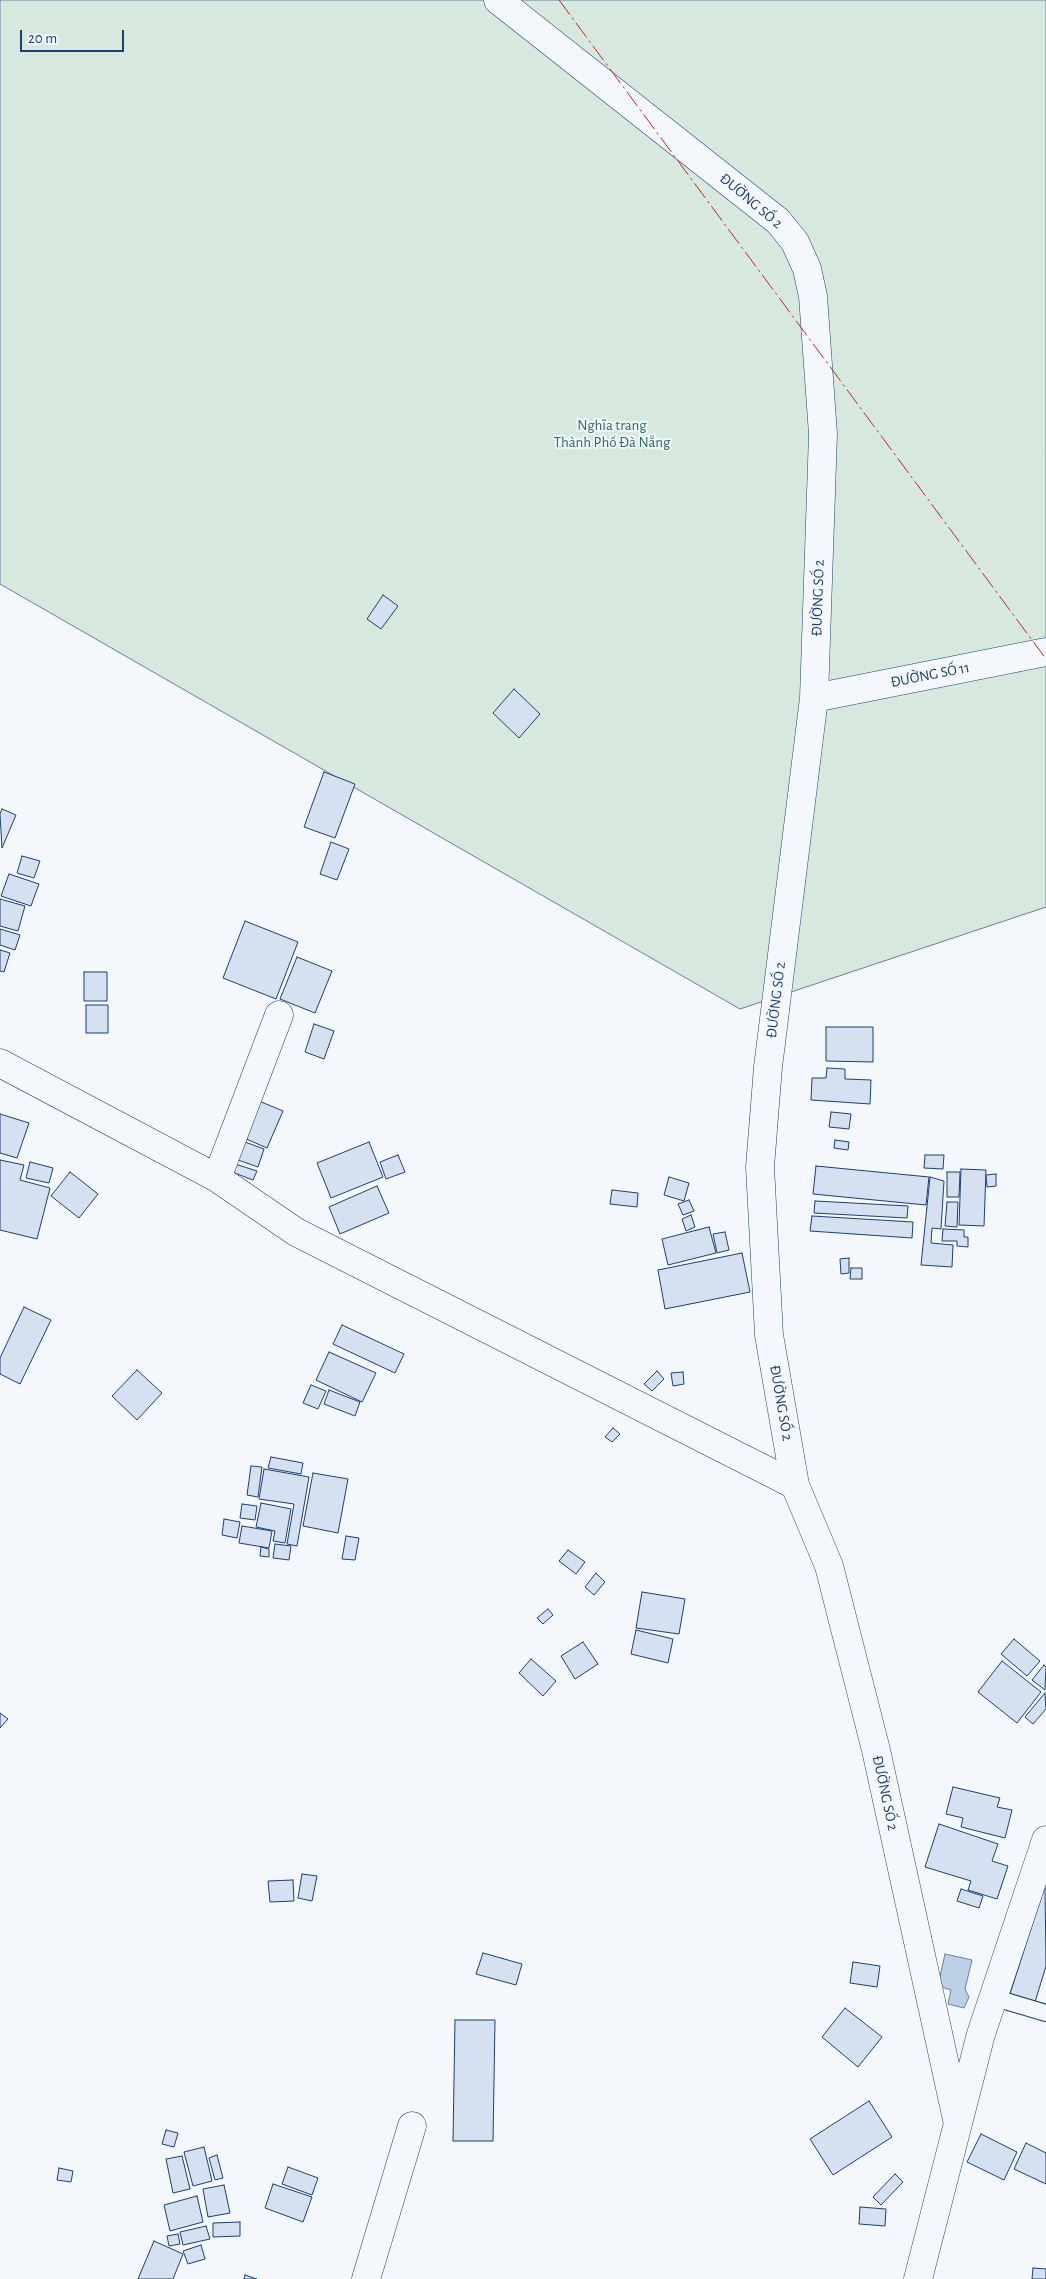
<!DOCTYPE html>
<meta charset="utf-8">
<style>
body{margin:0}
#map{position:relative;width:1046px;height:2279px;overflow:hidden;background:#f4f7fb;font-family:"Alegreya Sans",sans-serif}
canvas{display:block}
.scale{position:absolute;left:20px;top:30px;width:104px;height:22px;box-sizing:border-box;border:2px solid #1d3f73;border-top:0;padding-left:6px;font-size:15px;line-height:18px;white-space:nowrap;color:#1d3f73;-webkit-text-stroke:4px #f4f7fb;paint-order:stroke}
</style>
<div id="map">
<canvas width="1046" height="2279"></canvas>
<div class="scale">20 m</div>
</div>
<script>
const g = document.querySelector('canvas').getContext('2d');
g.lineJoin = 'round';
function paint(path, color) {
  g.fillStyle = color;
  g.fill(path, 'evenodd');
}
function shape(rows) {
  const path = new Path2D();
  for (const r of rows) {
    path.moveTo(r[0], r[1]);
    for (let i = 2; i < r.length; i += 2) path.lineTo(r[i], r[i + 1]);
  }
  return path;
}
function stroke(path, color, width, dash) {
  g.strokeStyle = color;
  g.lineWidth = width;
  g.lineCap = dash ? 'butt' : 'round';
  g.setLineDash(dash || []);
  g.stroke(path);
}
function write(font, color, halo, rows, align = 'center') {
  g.font = font + ' "Alegreya Sans",sans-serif';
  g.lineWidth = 4;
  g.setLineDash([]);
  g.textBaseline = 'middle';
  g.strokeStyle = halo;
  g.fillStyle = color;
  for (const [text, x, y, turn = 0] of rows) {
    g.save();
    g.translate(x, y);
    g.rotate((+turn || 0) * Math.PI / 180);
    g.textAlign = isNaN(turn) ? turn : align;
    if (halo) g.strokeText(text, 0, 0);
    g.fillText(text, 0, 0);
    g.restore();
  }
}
const green = shape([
 [0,0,1046,0,1046,907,740,1009,0,584,0,0]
]);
const water = shape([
 [945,1954,972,1960,965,1989,969,1997,964,2008,948,2004,951,1990,938,1986,945,1954]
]);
const building = shape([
 [383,595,398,606,381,629,367,619,383,595],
 [514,689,540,714,519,738,493,713,514,689],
 [324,772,355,784,335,838,304,827,324,772],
 [2,809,16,815,2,848,0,814,2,809],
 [331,842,349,849,337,880,320,874,331,842],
 [22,856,40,861,34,878,17,873,22,856],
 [9,874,39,884,31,906,1,896,9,874],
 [0,899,25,906,18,931,0,926,0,899],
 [245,921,298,942,276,999,223,978,245,921],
 [0,929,20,935,15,950,0,945,0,929],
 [0,950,10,953,4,972,0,971,0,950],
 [297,957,332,971,315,1013,280,999,297,957],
 [84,972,107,972,107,1001,84,1001,84,972],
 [86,1005,108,1005,108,1033,86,1033,86,1005],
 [314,1024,334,1031,324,1059,305,1052,314,1024],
 [826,1027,873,1027,873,1062,826,1061,826,1027],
 [827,1068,845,1069,845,1079,871,1080,870,1104,811,1100,812,1078,826,1078,827,1068],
 [259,1101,283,1111,267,1148,244,1138,259,1101],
 [831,1112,851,1114,849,1129,829,1127,831,1112],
 [0,1114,29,1123,17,1158,0,1153,0,1114],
 [835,1140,849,1142,848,1150,834,1148,835,1140],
 [245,1142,264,1149,258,1167,238,1160,245,1142],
 [369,1142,383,1177,331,1198,317,1163,369,1142],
 [398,1155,405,1172,386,1179,380,1162,398,1155],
 [925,1155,944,1155,943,1169,924,1168,925,1155],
 [0,1160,24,1165,20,1180,50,1188,37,1239,0,1230,0,1160],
 [30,1162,53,1168,49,1183,26,1178,30,1162],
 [235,1164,257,1171,253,1180,232,1172,235,1164],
 [816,1166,929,1177,926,1205,813,1194,816,1166],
 [961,1169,986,1170,984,1226,959,1225,961,1169],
 [70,1172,98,1194,79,1218,51,1196,70,1172],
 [947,1172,960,1172,959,1197,947,1197,947,1172],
 [996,1174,996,1186,987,1187,986,1175,996,1174],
 [669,1177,689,1183,684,1201,664,1195,669,1177],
 [930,1177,944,1181,941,1229,932,1228,931,1243,953,1245,952,1267,921,1265,930,1177],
 [377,1186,389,1213,340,1234,329,1207,377,1186],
 [612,1190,638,1193,637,1207,610,1204,612,1190],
 [689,1200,694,1211,683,1215,678,1204,689,1200],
 [815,1201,908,1206,907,1218,814,1213,815,1201],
 [947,1202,958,1202,957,1227,945,1226,947,1202],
 [691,1215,695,1227,686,1231,682,1219,691,1215],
 [812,1216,913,1222,912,1238,810,1231,812,1216],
 [709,1227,716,1253,668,1265,662,1239,709,1227],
 [943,1229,964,1230,964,1237,968,1237,968,1247,957,1246,957,1241,942,1241,943,1229],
 [725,1232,729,1250,717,1253,713,1234,725,1232],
 [742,1253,750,1292,665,1309,658,1270,742,1253],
 [849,1258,849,1273,841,1274,840,1259,849,1258],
 [851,1268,862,1268,862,1279,850,1279,851,1268],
 [24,1307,51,1320,20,1384,0,1374,0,1358,24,1307],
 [342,1325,404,1354,395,1373,333,1344,342,1325],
 [329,1352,376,1373,362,1402,316,1380,329,1352],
 [137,1370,162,1393,137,1420,112,1396,137,1370],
 [657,1371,664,1379,652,1391,644,1384,657,1371],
 [683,1372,684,1384,673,1386,671,1373,683,1372],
 [311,1385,326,1391,318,1409,303,1403,311,1385],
 [329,1390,360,1402,355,1416,324,1404,329,1390],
 [613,1428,620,1434,612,1442,605,1437,613,1428],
 [271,1457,303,1463,301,1474,268,1468,271,1457],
 [251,1466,262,1467,258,1497,247,1495,251,1466],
 [264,1469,309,1477,297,1546,287,1544,294,1504,259,1499,264,1469],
 [313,1473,348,1479,338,1533,303,1526,313,1473],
 [261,1503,291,1509,285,1543,273,1541,275,1531,256,1527,261,1503],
 [242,1504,257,1506,255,1520,240,1518,242,1504],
 [224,1519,240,1522,237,1538,222,1535,224,1519],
 [242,1526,272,1531,269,1548,239,1543,242,1526],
 [346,1536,359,1538,355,1560,342,1559,346,1536],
 [275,1544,291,1546,289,1560,273,1558,275,1544],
 [261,1547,269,1549,269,1557,260,1556,261,1547],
 [568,1550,585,1562,576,1574,559,1561,568,1550],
 [596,1573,605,1582,594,1595,585,1587,596,1573],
 [642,1592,685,1599,679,1634,636,1628,642,1592],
 [548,1609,553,1615,543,1624,537,1618,548,1609],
 [636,1630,673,1639,668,1663,631,1654,636,1630],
 [1014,1639,1040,1661,1027,1676,1001,1654,1014,1639],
 [583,1642,598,1664,575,1679,561,1656,583,1642],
 [531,1659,556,1681,543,1696,519,1673,531,1659],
 [1002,1661,1041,1692,1017,1723,978,1692,1002,1661],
 [1044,1665,1046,1667,1045,1690,1032,1680,1044,1665],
 [1045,1693,1046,1709,1033,1724,1025,1717,1045,1693],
 [0,1713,8,1719,0,1728,0,1713],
 [953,1787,1000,1798,997,1807,1012,1810,1005,1838,961,1827,963,1818,946,1814,953,1787],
 [939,1824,998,1844,992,1861,1008,1866,997,1899,968,1890,971,1881,925,1867,939,1824],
 [302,1874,317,1876,312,1901,298,1898,302,1874],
 [293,1880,294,1901,270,1902,268,1881,293,1880],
 [1045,1885,1046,1966,1035,2002,1010,1994,1045,1885],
 [961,1889,983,1896,979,1908,957,1901,961,1889],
 [483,1953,522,1964,516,1985,476,1974,483,1953],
 [853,1962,880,1966,877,1987,850,1983,853,1962],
 [845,2008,882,2037,858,2067,822,2037,845,2008],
 [455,2020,495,2020,493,2141,453,2141,455,2020],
 [869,2101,892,2137,833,2175,810,2139,869,2101],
 [166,2130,178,2133,174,2147,162,2144,166,2130],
 [981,2134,1017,2152,1004,2180,967,2162,981,2134],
 [1026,2143,1046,2153,1046,2184,1014,2169,1026,2143],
 [204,2147,212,2181,193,2186,184,2152,204,2147],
 [217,2155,223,2178,215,2180,209,2158,217,2155],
 [182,2156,190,2189,173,2193,166,2159,182,2156],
 [288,2167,318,2178,312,2195,282,2184,288,2167],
 [59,2168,73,2171,71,2182,57,2180,59,2168],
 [895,2174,903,2182,881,2205,873,2197,895,2174],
 [273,2184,312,2197,303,2222,265,2208,273,2184],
 [224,2185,230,2213,208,2217,203,2189,224,2185],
 [197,2196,203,2222,170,2231,164,2205,197,2196],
 [860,2207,886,2209,885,2226,859,2224,860,2207],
 [240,2222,240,2236,213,2237,213,2223,240,2222],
 [206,2226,210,2239,183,2245,180,2232,206,2226],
 [178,2234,180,2244,169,2246,167,2236,178,2234],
 [154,2241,183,2254,173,2279,138,2279,154,2241],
 [201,2245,205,2259,188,2264,183,2251,201,2245],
 [1033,2268,1046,2269,1046,2279,1032,2279,1033,2268],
 [245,2275,257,2279,244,2279,245,2275]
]);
const service = shape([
 [992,1997,1046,2013]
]);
const minor = shape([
 [498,0,778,221,795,242,807,269,813,296,823,434,814,698,768,1067,760,1167,769,1335,795,1485,829,1566,876,1750,958,2124],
 [814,698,1046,652],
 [0,1063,217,1178,296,1232,795,1485],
 [217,1178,279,1015],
 [366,2279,412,2126],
 [918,2279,981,2034,1046,1840]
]);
const power = shape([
 [559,0,1046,659]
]);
const streetNames = [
 ["ĐƯỜNG SỐ 2",751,201,40],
 ["ĐƯỜNG SỐ 2",818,598,-88],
 ["ĐƯỜNG SỐ 11",930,675,-11],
 ["ĐƯỜNG SỐ 2",776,1000,-83],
 ["ĐƯỜNG SỐ 2",781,1403,80],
 ["ĐƯỜNG SỐ 2",885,1793,78]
];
const parkNames = [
 ["Nghĩa trang",612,425],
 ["Thành Phố Đà Nẵng",612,442]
];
paint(green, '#d7e8df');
stroke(green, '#687fa3', 1);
paint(water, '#bed0e5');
stroke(water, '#687fa3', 1);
paint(building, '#d5e0f0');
stroke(building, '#1d3f73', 1);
stroke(service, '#1d3f73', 18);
stroke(minor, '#1d3f73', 29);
stroke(service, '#f4f7fb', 16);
stroke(minor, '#f4f7fb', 28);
stroke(power, '#c62828', 1, [18, 4, 2.5, 4]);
write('15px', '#1d3f73', '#f4f7fb', streetNames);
write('15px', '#2c6c60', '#f4f7fb', parkNames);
</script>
